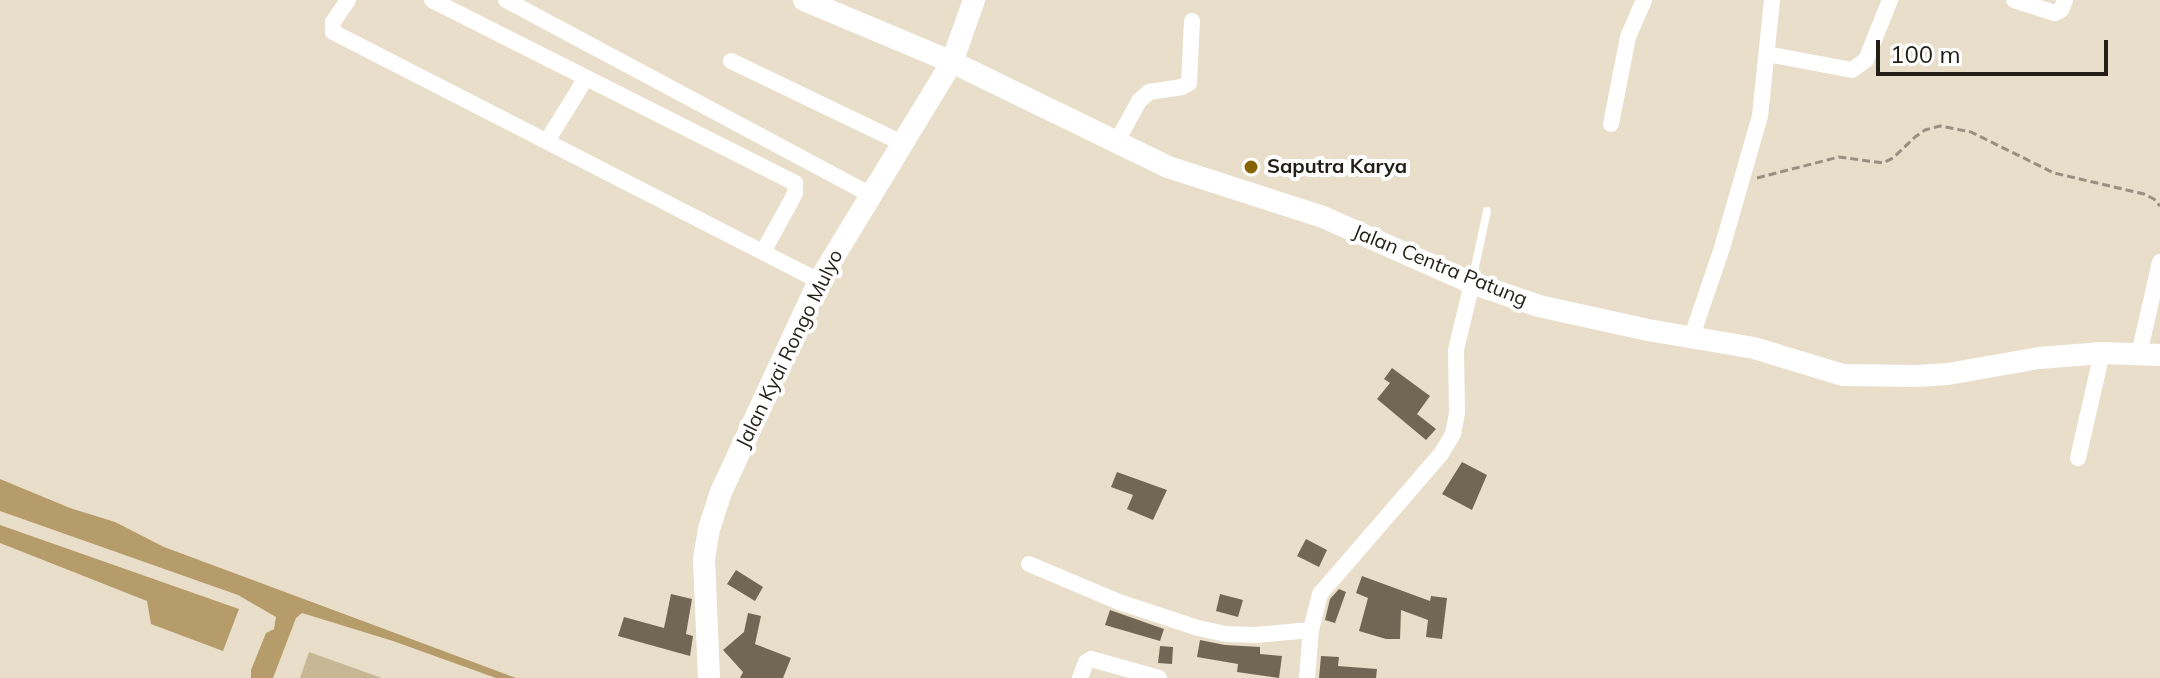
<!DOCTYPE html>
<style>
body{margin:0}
#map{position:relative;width:2160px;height:678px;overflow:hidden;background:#e9dec9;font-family:Mulish,sans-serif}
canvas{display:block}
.scale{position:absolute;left:1876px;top:40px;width:232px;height:36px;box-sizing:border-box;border:4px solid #231f17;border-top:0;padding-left:10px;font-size:24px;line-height:28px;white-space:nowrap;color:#231f17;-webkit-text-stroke:6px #fff;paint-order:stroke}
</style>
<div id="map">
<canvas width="2160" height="678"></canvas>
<div class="scale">100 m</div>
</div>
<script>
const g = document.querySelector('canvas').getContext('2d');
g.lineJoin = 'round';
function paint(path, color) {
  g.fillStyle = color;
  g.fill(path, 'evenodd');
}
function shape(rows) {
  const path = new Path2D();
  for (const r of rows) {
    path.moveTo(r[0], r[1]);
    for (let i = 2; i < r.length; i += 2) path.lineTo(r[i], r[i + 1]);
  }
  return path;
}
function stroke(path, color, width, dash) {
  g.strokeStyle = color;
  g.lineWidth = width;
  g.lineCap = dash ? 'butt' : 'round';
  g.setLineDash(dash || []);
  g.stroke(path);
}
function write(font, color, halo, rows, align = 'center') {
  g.font = font + ' Mulish,sans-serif';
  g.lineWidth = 8;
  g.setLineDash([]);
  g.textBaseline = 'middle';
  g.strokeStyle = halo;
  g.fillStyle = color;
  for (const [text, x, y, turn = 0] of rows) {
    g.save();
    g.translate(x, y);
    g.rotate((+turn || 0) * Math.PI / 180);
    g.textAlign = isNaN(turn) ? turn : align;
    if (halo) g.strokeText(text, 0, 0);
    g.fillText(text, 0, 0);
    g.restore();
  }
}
const green = shape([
 [309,652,382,678,300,678]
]);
const water = shape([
 [0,479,70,508,115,522,164,547,516,678,496,678,393,641,302,613,296,618,273,678,251,678,251,670,266,633,274,629,276,617,238,595,0,511],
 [0,525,239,609,223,651,151,624,147,601,0,543]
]);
const building = shape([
 [1392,368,1430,396,1417,414,1436,429,1426,440,1377,399,1390,383,1384,379],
 [1462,462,1487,475,1472,510,1442,494],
 [1117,472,1167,490,1153,520,1127,509,1133,495,1111,487],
 [1306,539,1327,550,1319,567,1297,556],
 [736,570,763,587,755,601,727,584],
 [1362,576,1430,601,1431,596,1447,598,1442,639,1426,637,1428,620,1401,610,1400,639,1386,639,1359,631,1368,598,1356,593],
 [1339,589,1346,592,1335,623,1325,620,1330,599],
 [671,594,692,599,686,634,693,636,690,656,618,636,624,617,664,628],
 [1220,594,1243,600,1238,617,1216,611],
 [1110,610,1164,629,1160,641,1105,625],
 [748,613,761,616,755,644,791,658,783,678,740,678,743,672,723,650,744,632],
 [1200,640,1225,645,1260,647,1260,654,1282,656,1279,678,1237,672,1238,664,1197,657],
 [1160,646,1173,647,1172,664,1158,663],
 [1321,656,1339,657,1338,666,1377,669,1376,678,1319,678]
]);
const path = shape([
 [1757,178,1839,157,1883,163,1893,158,1915,137,1925,130,1940,126,1971,132,2054,173,2144,194,2154,199,2160,206]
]);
const lane = shape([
 [1472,281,1487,211]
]);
const street = shape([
 [348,0,333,22,333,32,819,281],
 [432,0,795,183,795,193,791,201,763,252],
 [506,0,871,195],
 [2014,0,2055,13,2061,10,2065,0],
 [1767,54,1852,70,1866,60,1890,0],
 [731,61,904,144],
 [1611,124,1628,37,1644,0],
 [547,141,586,78],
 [1116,143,1139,101,1149,92,1182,87,1189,83,1192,21],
 [1692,336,1722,248,1760,116,1772,0],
 [2139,354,2160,262],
 [2078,458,2102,353],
 [1029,564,1119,602,1198,628,1226,634,1255,635,1311,630],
 [1080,678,1086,662,1091,659,1159,678],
 [1307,678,1311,630,1320,594,1441,454,1453,434,1457,413,1456,350,1472,283]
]);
const secondary = shape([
 [804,0,952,62,1168,167,1323,217,1472,283,1539,306,1648,330,1754,348,1843,375,1917,376,1948,374,2039,358,2102,353,2160,355],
 [709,678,704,559,709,529,721,492,819,281,952,62,974,0]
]);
const markers = [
 [1251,167,8,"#886400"]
];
const poiNames = [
 ["Saputra Karya",1267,167]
];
const streetNames = [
 ["Jalan Centra Patung",1440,266,22],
 ["Jalan Kyai Rongo Mulyo",790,349,-64]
];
paint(green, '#c8b794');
paint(water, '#b59c6a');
paint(building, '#716754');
stroke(path, '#989080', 3, [8, 4]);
stroke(lane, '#fff', 8);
stroke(street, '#fff', 16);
stroke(secondary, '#fff', 22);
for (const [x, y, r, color] of markers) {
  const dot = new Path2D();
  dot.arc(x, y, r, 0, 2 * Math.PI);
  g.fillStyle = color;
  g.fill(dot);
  stroke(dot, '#fff', 3);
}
write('bold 20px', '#231f17', '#fff', poiNames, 'left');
write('20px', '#231f17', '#fff', streetNames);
</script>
